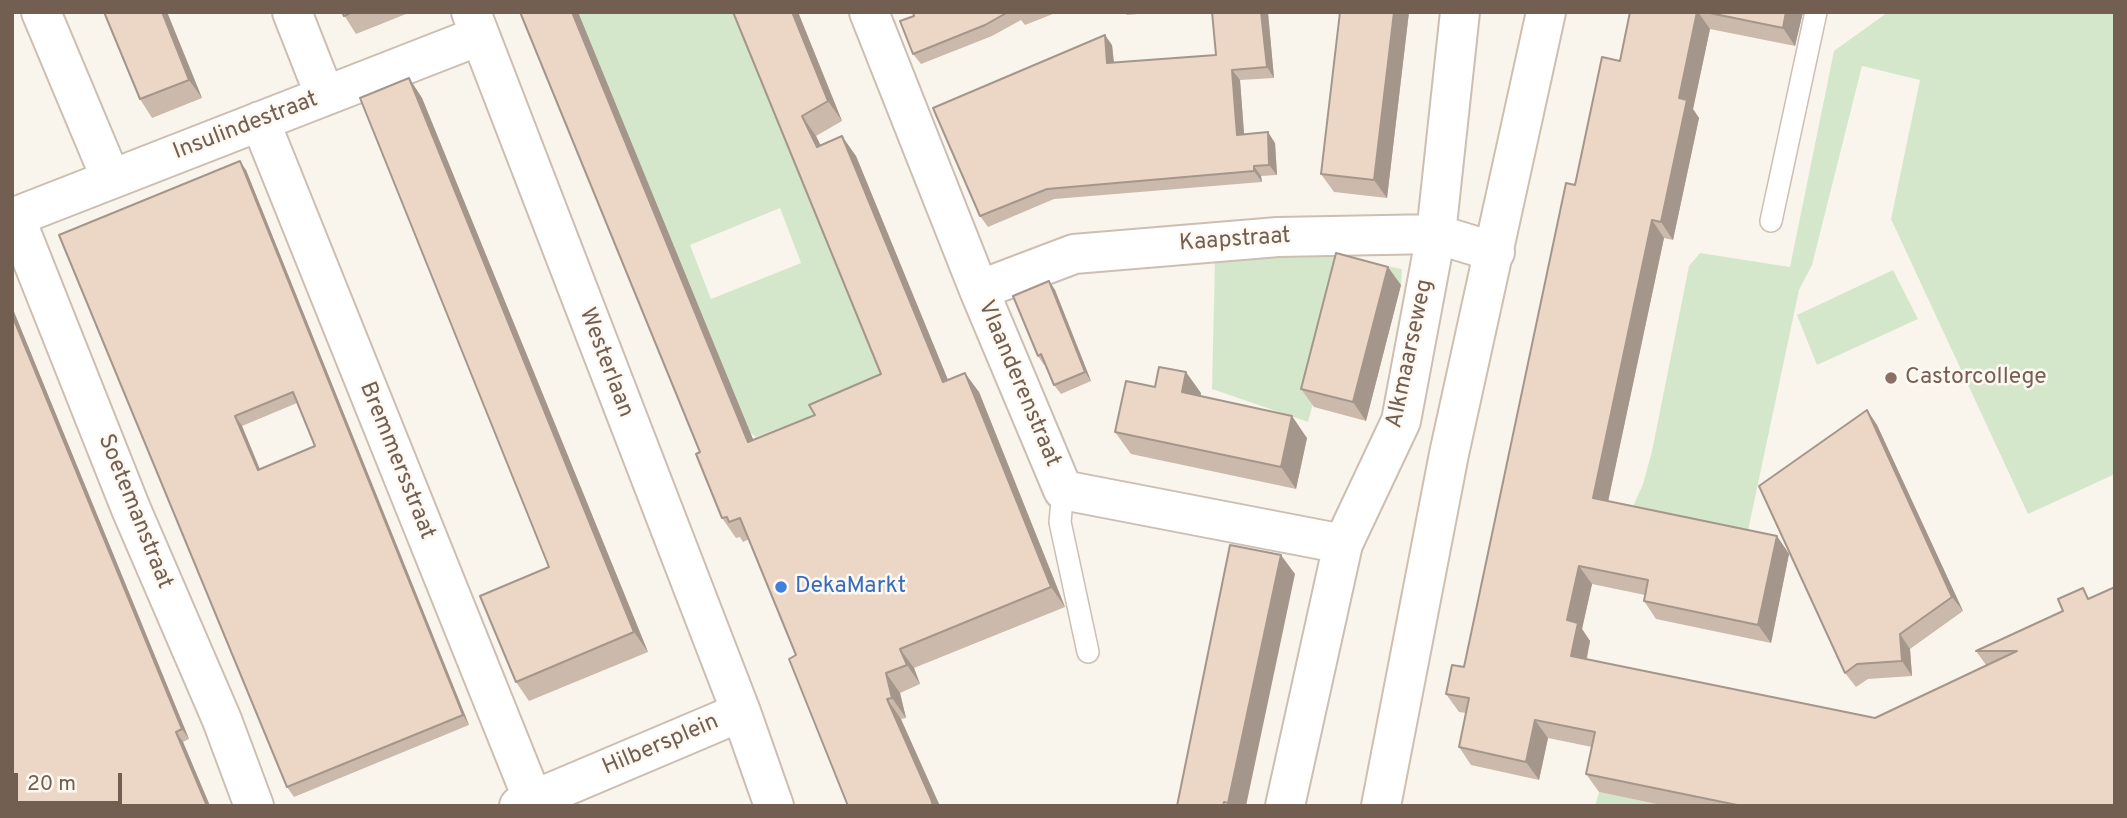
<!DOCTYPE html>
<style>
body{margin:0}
#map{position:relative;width:2127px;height:818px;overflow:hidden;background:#faf5ec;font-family:Overpass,sans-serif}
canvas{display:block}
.frame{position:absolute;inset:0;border:14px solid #735f51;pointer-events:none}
.scale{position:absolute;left:14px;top:773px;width:108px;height:32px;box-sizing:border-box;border:4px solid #735f51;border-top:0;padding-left:9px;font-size:21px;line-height:24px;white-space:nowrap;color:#735f51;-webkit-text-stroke:5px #fdf9f2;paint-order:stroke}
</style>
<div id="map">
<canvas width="2127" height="818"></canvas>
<div class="frame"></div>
<div class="scale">20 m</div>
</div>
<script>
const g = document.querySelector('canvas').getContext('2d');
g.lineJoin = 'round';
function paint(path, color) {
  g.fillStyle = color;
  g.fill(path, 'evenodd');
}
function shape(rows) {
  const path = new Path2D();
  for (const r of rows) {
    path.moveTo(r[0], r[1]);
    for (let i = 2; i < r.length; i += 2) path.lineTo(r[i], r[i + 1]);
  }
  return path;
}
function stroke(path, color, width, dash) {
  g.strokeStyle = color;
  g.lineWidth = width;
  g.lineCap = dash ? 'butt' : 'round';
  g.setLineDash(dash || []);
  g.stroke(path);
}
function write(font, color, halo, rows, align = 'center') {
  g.font = font + ' Overpass,sans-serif';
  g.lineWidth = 5;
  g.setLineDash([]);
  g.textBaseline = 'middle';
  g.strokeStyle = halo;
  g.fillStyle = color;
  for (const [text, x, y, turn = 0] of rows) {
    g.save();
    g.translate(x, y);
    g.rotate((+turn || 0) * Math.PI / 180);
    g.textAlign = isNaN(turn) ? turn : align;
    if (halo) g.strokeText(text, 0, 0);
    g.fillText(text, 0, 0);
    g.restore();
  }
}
const green = shape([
 [578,12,739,12,892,385,756,437,749,432],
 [780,208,801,263,711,299,690,245],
 [1888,12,2115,12,2115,474,2028,514,1891,219,1920,80,1862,66,1812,265,1799,290,1745,545,1627,520,1643,484,1652,451,1689,266,1700,253,1790,267,1834,51],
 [1328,255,1402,269,1401,285,1349,270,1308,422,1212,389,1215,257],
 [1893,270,1918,319,1817,365,1797,315],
 [1599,792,1666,806,1595,806]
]);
const lane = shape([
 [1771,221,1816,12],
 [1063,490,1060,522,1088,652]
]);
const street = shape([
 [41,12,111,179],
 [292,12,325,96],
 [471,12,741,712],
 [869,12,979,290,1063,490,1343,544],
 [260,121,533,800],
 [15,217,131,509,222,720,254,806],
 [12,218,479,36],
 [979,290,1074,254,1278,237,1436,234,1495,252],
 [519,806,741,712,774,806],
 [1285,806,1343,544,1401,421,1436,234,1460,12]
]);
const secondary = shape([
 [1381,806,1449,454,1546,12]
]);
const wall = shape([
 [167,12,202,98,152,118,140,99],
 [342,12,405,12,406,14,356,34],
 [578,12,753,440,815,415,881,374,733,12,798,12,842,121,816,136,820,145,856,156,948,380,979,392,1065,607,914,668,920,684,900,693,906,718,901,719,796,655,749,539,743,542,740,537,736,538,722,518,700,452],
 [913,12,1058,12,1025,25,1021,20,992,36,921,64,913,54,914,16],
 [1125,12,1160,12,1127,15],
 [1212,12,1270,12,1268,13,1274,78,1240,80,1244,134,1275,143,1277,175,1261,176,1262,182,1054,199,988,227,980,216,1112,45,1114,63,1216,55],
 [1340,12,1409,12,1387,198,1334,192,1321,174],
 [1630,12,1803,12,1795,46,1710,29,1693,109,1699,118,1673,240,1664,238,1608,501,1777,536,1789,554,1771,643,1656,619,1644,601,1645,595,1592,584,1582,629,1590,641,1587,659,1875,718,1986,665,1976,651,2063,611,2083,588,2115,806,1666,806,1599,792,1586,774,1592,747,1548,738,1539,780,1471,765,1459,747,1466,713,1459,712,1446,694,1464,667,1575,185,1620,61],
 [409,78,422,98,648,652,529,701,516,682,549,567],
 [246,170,469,725,294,797,287,787,59,235],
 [297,403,315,446,260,469,242,426],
 [1049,281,1055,290,1091,381,1061,394,1054,385,1046,364,1044,365,1038,356],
 [1401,285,1366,421,1314,407,1301,389],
 [12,307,189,739,183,742,210,806,12,806],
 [1155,387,1201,393,1200,396,1307,438,1296,489,1131,454,1115,432],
 [1867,410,1877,425,1963,611,1910,649,1912,676,1868,679,1856,687,1845,673]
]);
const shadedWall = shape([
 [162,12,167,12,202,98,189,80],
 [572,12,578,12,762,461,748,442],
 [792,12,798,12,842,121,828,101],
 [1261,12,1267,12,1268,13,1274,78,1267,67],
 [1394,12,1409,12,1387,198,1374,180],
 [1697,12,1698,12,1710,29,1693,109,1699,118,1673,240,1661,222,1679,98],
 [1786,12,1803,12,1795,46,1783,28],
 [1105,35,1112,45,1115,74,1107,63],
 [1232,70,1240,80,1245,146,1237,135],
 [409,78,422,98,648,652,634,632],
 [802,116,816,136,831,166,817,147],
 [1268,132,1275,143,1277,175,1269,165],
 [842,136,856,156,957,402,943,382],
 [240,161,246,170,469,725,463,715],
 [1254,166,1261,176,1262,182,1254,171],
 [1652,220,1664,238,1605,516,1593,498],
 [1388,267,1401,285,1366,421,1353,402],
 [1049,281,1055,290,1091,381,1085,372],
 [12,307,189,739,182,729,12,315],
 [1186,372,1201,393,1197,414,1182,392],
 [965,373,979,392,1065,607,1051,587],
 [1867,410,1877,425,1963,611,1952,597],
 [235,416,242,426,264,480,258,470],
 [1292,416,1307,438,1296,489,1281,467],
 [1777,536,1789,554,1771,643,1758,625],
 [1281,555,1295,574,1246,806,1230,806,1228,803],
 [1579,566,1592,584,1582,629,1590,641,1583,674,1571,656,1567,620],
 [1900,634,1910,649,1912,676,1902,661],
 [900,649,914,668,920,684,907,665],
 [886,673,900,693,906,718,892,698],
 [887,699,901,719,940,806,933,806],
 [1535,720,1548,738,1539,780,1526,762],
 [176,732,183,742,210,806,207,806]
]);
const building = shape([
 [104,12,162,12,189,80,140,99,104,12],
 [342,12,353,12,344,16,342,12],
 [520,12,572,12,748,442,815,415,809,405,881,374,733,12,792,12,828,101,802,116,817,147,842,136,943,382,965,373,1051,587,900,649,907,665,886,673,892,698,887,699,931,799,933,806,848,806,789,659,796,655,740,518,729,522,727,517,722,518,696,454,700,452,520,12],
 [913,12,1008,12,985,25,913,54,900,21,914,16,913,12],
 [1212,12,1261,12,1267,67,1232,70,1237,135,1268,132,1269,165,1254,166,1254,171,1047,189,980,216,933,108,1105,35,1107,63,1216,55,1212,12],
 [1340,12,1394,12,1374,180,1321,174,1340,12],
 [1630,12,1697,12,1679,98,1687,100,1661,222,1652,220,1593,498,1777,536,1758,625,1644,601,1648,580,1579,566,1567,620,1578,623,1571,656,1875,718,2017,651,1976,651,2063,611,2058,599,2083,588,2088,599,2115,587,2115,806,1742,806,1586,774,1595,732,1535,720,1526,762,1459,747,1469,698,1446,694,1452,665,1464,667,1566,183,1575,185,1602,57,1620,61,1630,12],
 [1705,12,1786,12,1783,28,1705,12],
 [409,78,634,632,516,682,480,596,549,567,360,98,409,78],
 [240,161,463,715,287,787,59,235,240,161],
 [293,392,315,446,258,470,235,416,293,392],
 [1336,253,1388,267,1353,402,1301,389,1336,253],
 [1049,281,1085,372,1054,385,1041,354,1038,356,1013,296,1049,281],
 [12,315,182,729,176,732,207,806,12,806,12,315],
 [1159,367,1186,372,1182,392,1292,416,1281,467,1115,432,1126,381,1155,387,1159,367],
 [1867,410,1952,597,1900,634,1902,661,1857,664,1845,673,1759,486,1867,410],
 [1230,545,1281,555,1228,803,1224,802,1223,806,1177,806,1230,545]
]);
const markers = [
 [1891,378,7,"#8d6e63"],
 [781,587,7,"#3f7fe0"]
];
const streetNames = [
 ["Insulindestraat",246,127,-21],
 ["Kaapstraat",1235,241,-4],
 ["Alkmaarseweg",1411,354,-78],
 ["Westerlaan",605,363,69],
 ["Vlaanderenstraat",1018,384,67],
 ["Bremmersstraat",396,461,68],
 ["Soetemanstraat",134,512,68],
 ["Hilbersplein",661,746,-23]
];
const educationNames = [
 ["Castorcollege",1905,378]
];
const shopNames = [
 ["DekaMarkt",795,587]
];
paint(green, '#d5e7cb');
stroke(lane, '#ccbeb2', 24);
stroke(street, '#ccbeb2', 42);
stroke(secondary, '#cebfb0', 42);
stroke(lane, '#fff', 21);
stroke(street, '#fff', 38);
stroke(secondary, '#fff', 38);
paint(wall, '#cbb9ab');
paint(shadedWall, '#a5968b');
paint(building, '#ecd7c7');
stroke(building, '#a5968b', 2);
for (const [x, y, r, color] of markers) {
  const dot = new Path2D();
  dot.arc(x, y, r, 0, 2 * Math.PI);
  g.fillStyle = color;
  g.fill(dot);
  stroke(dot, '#fdf9f2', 2.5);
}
write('23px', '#735f51', '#fdf9f2', streetNames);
write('23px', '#785e54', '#fdf9f2', educationNames, 'left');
write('23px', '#366cbe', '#fdf9f2', shopNames, 'left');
</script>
